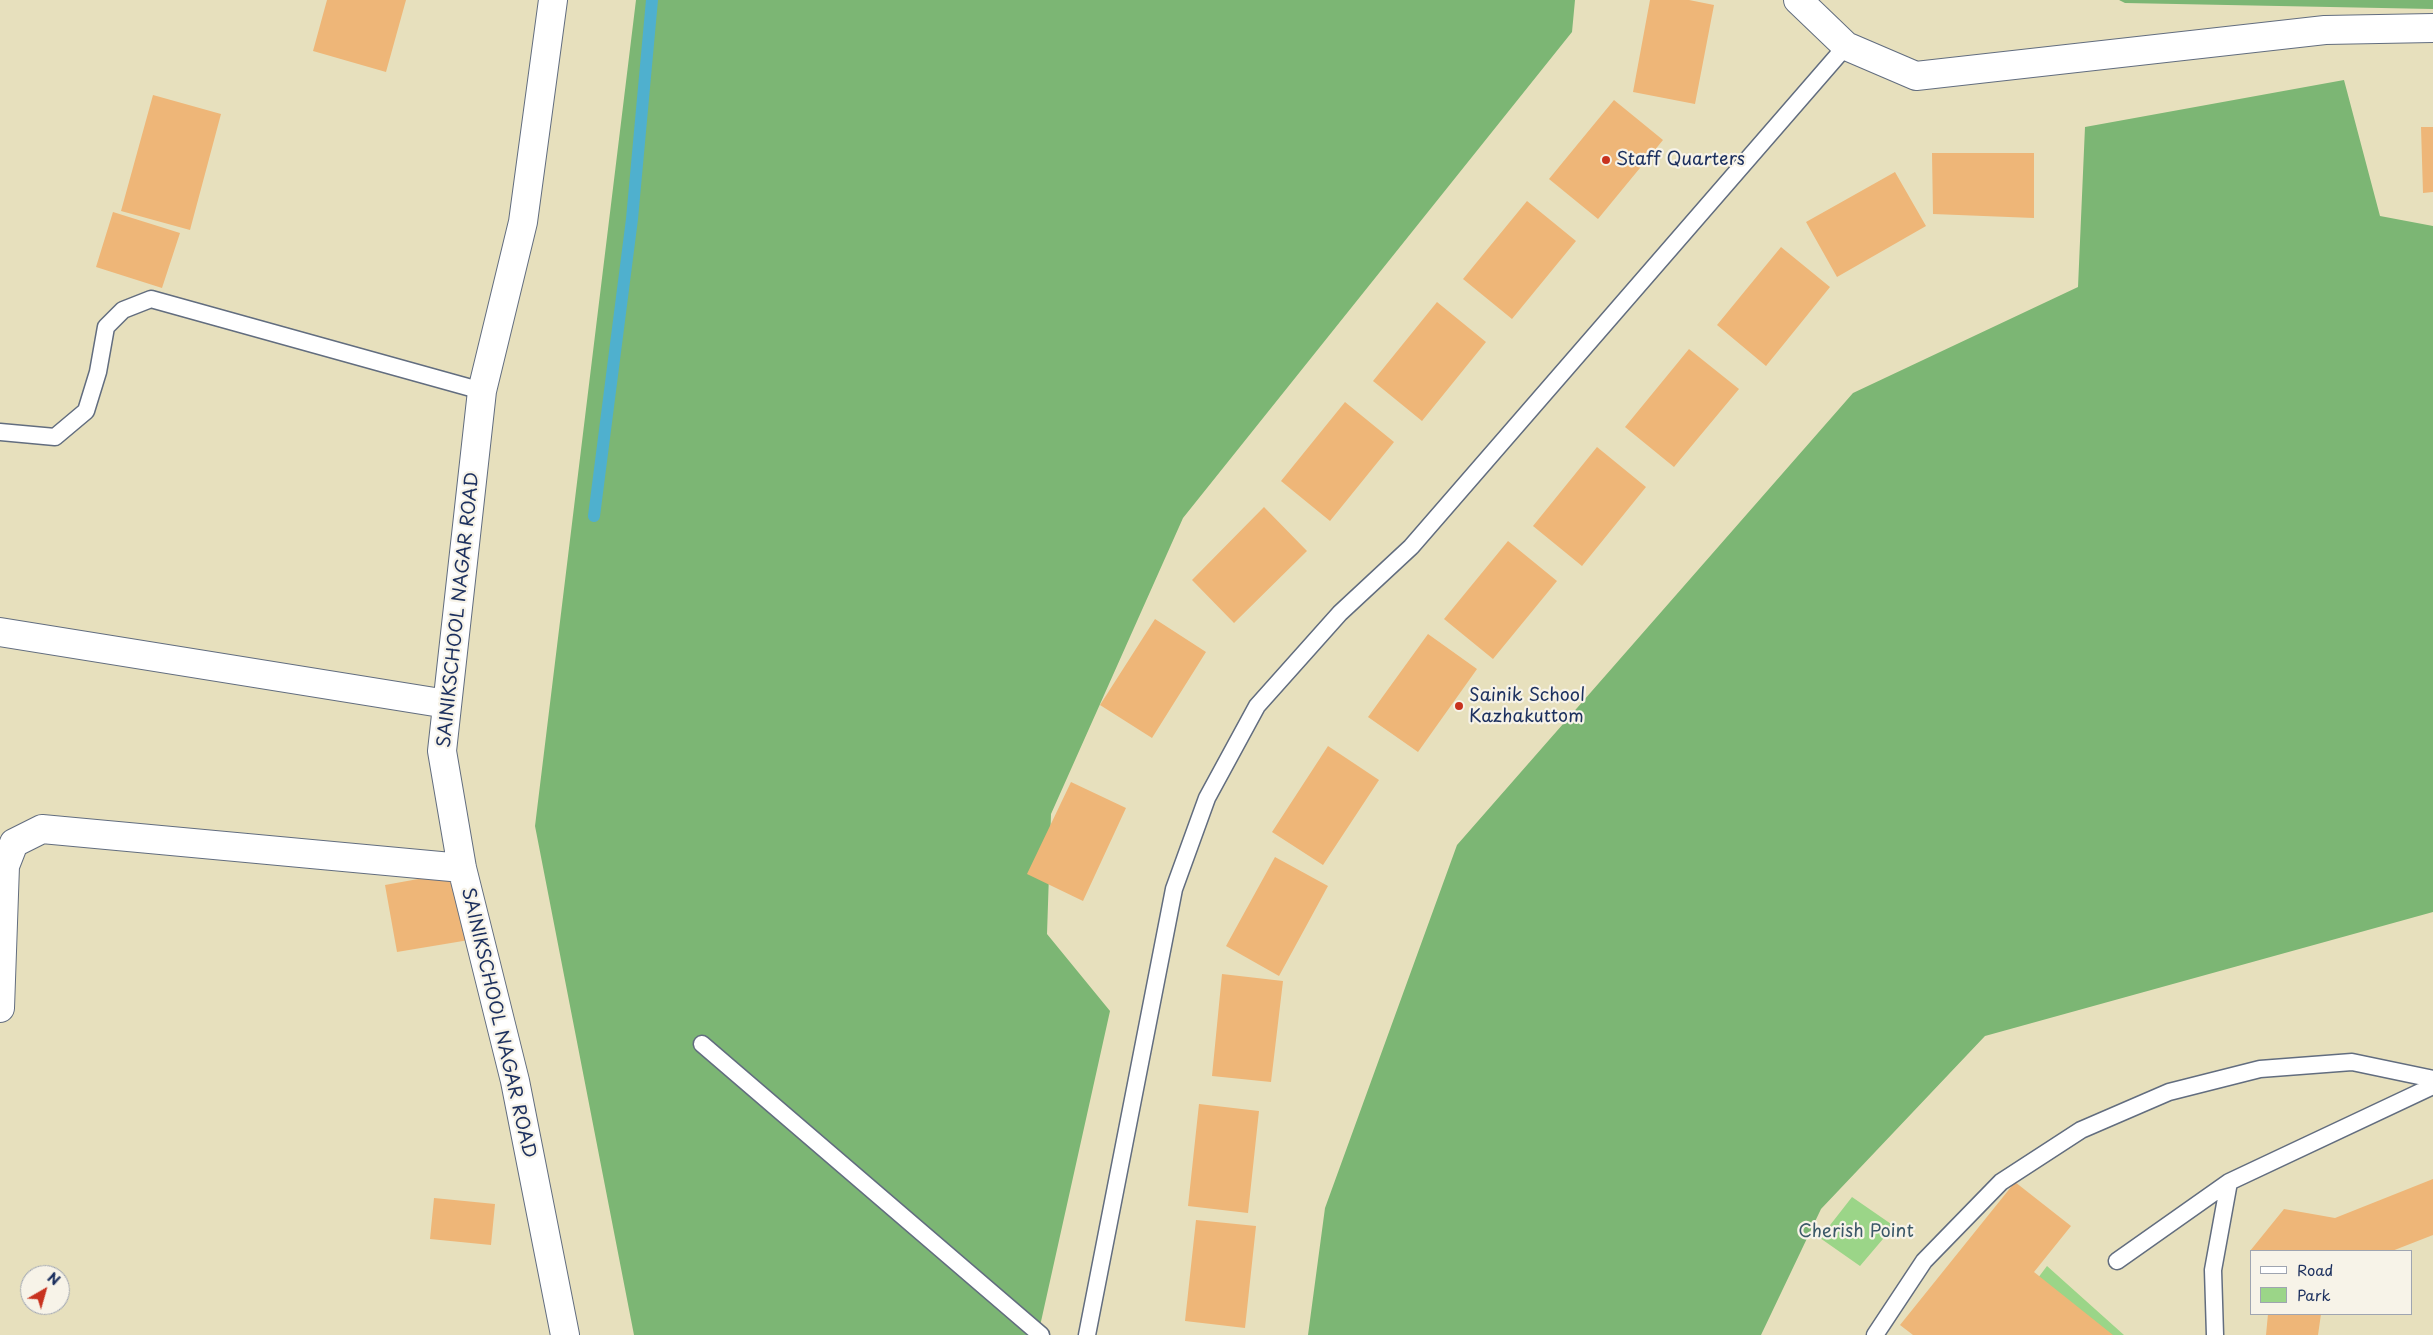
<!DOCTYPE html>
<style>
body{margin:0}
#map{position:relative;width:2433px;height:1335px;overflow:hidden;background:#e7e0bd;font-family:"Playpen Sans",sans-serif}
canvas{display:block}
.legend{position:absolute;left:2250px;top:1250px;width:162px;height:65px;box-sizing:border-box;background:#f7f3e8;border:1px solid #9fa5b1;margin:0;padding:6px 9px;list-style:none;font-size:15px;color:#1b2f5e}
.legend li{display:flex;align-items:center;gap:10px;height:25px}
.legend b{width:25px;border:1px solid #9fa5b1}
.north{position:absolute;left:20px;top:1265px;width:50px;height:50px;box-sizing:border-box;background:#f7f3e8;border:1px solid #9fa5b1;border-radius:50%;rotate:38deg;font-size:14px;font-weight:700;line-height:20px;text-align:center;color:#1b2f5e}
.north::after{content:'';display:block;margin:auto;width:18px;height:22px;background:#c8321e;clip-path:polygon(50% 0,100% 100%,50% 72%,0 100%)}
</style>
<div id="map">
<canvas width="2433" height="1335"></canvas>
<ul class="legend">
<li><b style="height:6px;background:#fff"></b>Road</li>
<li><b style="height:14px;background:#9bd588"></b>Park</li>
</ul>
<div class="north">N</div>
</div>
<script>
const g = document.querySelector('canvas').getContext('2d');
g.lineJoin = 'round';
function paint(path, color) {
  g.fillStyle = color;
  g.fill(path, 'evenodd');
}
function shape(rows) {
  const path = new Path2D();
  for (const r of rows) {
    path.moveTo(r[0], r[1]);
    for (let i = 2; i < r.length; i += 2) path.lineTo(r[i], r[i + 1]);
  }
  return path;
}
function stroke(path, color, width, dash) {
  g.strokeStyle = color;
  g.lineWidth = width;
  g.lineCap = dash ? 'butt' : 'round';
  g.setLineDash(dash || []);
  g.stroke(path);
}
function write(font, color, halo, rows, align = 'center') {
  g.font = font + ' "Playpen Sans",sans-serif';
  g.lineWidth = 4.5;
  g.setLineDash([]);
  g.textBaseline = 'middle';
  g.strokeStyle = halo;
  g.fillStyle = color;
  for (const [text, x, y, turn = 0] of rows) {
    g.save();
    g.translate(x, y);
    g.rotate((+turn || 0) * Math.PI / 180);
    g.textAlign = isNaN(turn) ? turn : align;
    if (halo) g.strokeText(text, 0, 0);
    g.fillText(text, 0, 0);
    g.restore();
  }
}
const green = shape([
 [1852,1197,1894,1226,1860,1266,1820,1238],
 [2047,1266,2124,1335,1995,1335]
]);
const forest = shape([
 [636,0,1575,0,1572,32,1183,518,1051,814,1047,934,1110,1011,1038,1335,634,1335,535,826],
 [2119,0,2433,0,2433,9,2125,3],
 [2344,80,2380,216,2433,226,2433,912,1985,1036,1821,1209,1761,1335,1308,1335,1325,1208,1457,845,1853,393,2078,287,2085,127]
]);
const stream = shape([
 [594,516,632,219,652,0]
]);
const building = shape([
 [327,0,406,0,386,72,313,51],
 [1650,0,1689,0,1714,5,1695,104,1633,92],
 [153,95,221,114,190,230,121,211],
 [1614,100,1663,140,1598,219,1549,179],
 [2421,127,2433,127,2433,192,2423,193],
 [1932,153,2034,153,2034,218,1933,214],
 [1895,172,1926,226,1837,277,1806,222],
 [1527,201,1576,241,1512,319,1463,279],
 [113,212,180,233,162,288,96,267],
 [1781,247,1830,287,1766,366,1717,325],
 [1437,302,1486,342,1422,421,1373,381],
 [1689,349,1739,389,1674,467,1625,427],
 [1345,402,1394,442,1330,521,1281,481],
 [1597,447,1646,487,1582,566,1533,526],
 [1264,507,1307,551,1234,623,1192,580],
 [1508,541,1557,581,1493,659,1444,619],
 [1155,619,1206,652,1152,738,1100,705],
 [1428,634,1477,669,1418,752,1368,717],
 [1328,746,1379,780,1323,865,1272,832],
 [1071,782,1126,808,1083,901,1027,874],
 [1275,857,1328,886,1279,976,1226,946],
 [457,872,469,940,397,952,385,885],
 [1222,974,1283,981,1271,1082,1212,1076],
 [1199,1104,1259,1111,1248,1213,1188,1206],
 [2433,1179,2433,1235,2392,1251,2250,1251,2284,1209,2335,1218],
 [2015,1182,2071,1226,2034,1272,2113,1335,1913,1335,1900,1325],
 [434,1198,495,1204,491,1245,430,1239],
 [1196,1220,1256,1226,1245,1328,1185,1321],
 [2268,1314,2321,1314,2318,1335,2266,1335]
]);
const service = shape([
 [0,432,55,437,86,411,98,372,106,327,123,310,151,299,482,391],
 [702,1044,1041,1335],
 [2117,1261,2229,1182,2433,1086],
 [1087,1335,1174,889,1207,798,1257,706,1340,613,1411,547,1846,46],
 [1875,1335,1924,1261,2001,1182,2081,1130,2169,1092,2260,1069,2352,1062,2433,1079],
 [2215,1335,2213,1270,2229,1182]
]);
const minor = shape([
 [553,0,523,222,482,391,442,751,462,868,515,1081,565,1335],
 [1798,0,1846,46,1916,76,2325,30,2433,28],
 [0,632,447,704],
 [0,1008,5,866,14,843,42,829,462,868]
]);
const markers = [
 [1606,160,5,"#c8321e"],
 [1459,706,5,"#c8321e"]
];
const poiNames = [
 ["Staff Quarters",1616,160],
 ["Sainik School",1469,696],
 ["Kazhakuttom",1469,717]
];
const streetNames = [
 ["SAINIKSCHOOL NAGAR ROAD",459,610,-84],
 ["SAINIKSCHOOL NAGAR ROAD",498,1023,77]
];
const parkNames = [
 ["Cherish Point",1856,1232]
];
paint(green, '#9bd588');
paint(forest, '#7cb674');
stroke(stream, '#4fb0ce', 12);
paint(building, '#eeb678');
stroke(service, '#626d7f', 19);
stroke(minor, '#626d7f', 30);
stroke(service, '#fff', 16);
stroke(minor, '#fff', 28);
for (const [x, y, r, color] of markers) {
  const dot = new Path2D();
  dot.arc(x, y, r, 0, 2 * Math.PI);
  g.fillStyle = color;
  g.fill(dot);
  stroke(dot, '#f7f3e8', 2);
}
write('18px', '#1b2f5e', '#f7f3e8', poiNames, 'left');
write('18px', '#1b2f5e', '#f7f3e8', streetNames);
write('18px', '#3b5868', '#f7f3e8', parkNames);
</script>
